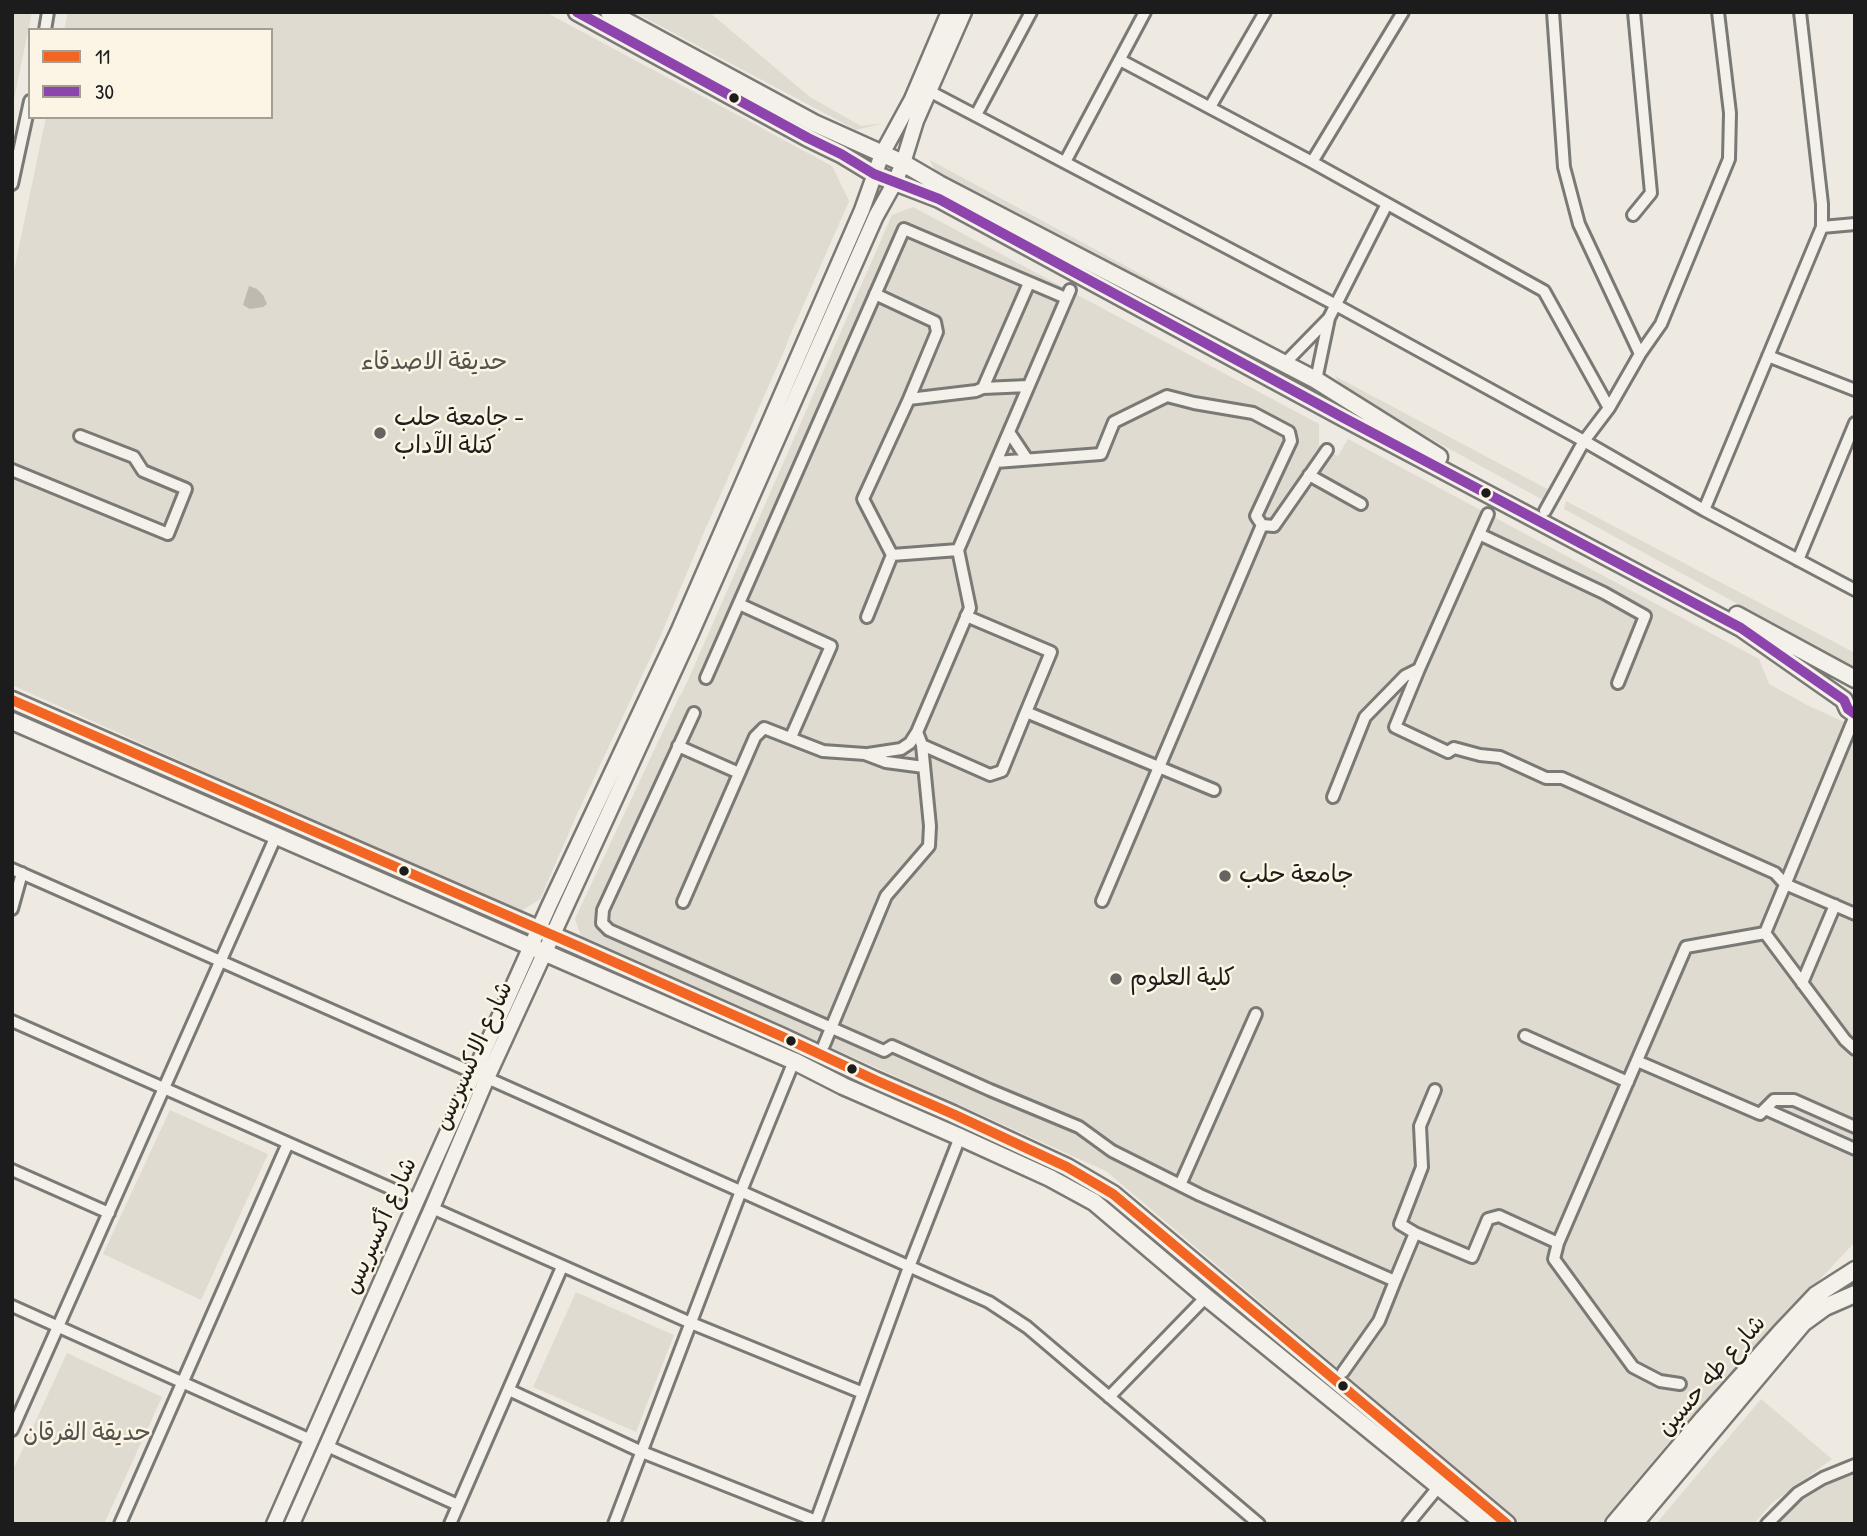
<!DOCTYPE html>
<meta charset="utf-8">
<style>
body{margin:0}
#map{position:relative;width:1867px;height:1536px;overflow:hidden;background:#eeeae2;font-family:"Patrick Hand",sans-serif}
canvas{display:block}
.frame{position:absolute;inset:0;border:14px solid #1c1c1c;pointer-events:none}
.legend{position:absolute;left:28px;top:28px;width:245px;height:91px;box-sizing:border-box;background:#fcf5e5;border:2px solid #a29e95;margin:0;padding:9px 12px;list-style:none;font-size:21px;color:#1c1c1c}
.legend li{display:flex;align-items:center;gap:14px;height:35px}
.legend b{width:35px;border:2px solid #a29e95}
</style>
<div id="map">
<canvas width="1867" height="1536"></canvas>
<div class="frame"></div>
<ul class="legend">
<li><b style="height:9px;background:#f26522"></b>11</li>
<li><b style="height:9px;background:#8e44ad"></b>30</li>
</ul>
</div>
<script>
const g = document.querySelector('canvas').getContext('2d');
g.lineJoin = 'round';
function paint(path, color) {
  g.fillStyle = color;
  g.fill(path, 'evenodd');
}
function shape(rows) {
  const path = new Path2D();
  for (const r of rows) {
    path.moveTo(r[0], r[1]);
    for (let i = 2; i < r.length; i += 2) path.lineTo(r[i], r[i + 1]);
  }
  return path;
}
function stroke(path, color, width, dash) {
  g.strokeStyle = color;
  g.lineWidth = width;
  g.lineCap = dash ? 'butt' : 'round';
  g.setLineDash(dash || []);
  g.stroke(path);
}
function write(font, color, halo, rows, align = 'center') {
  g.font = font + ' "Patrick Hand","Playpen Sans Arabic",sans-serif';
  g.lineWidth = 5;
  g.setLineDash([]);
  g.textBaseline = 'middle';
  g.strokeStyle = halo;
  g.fillStyle = color;
  for (const [text, x, y, turn = 0] of rows) {
    g.save();
    g.translate(x, y);
    g.rotate((+turn || 0) * Math.PI / 180);
    g.textAlign = isNaN(turn) ? turn : align;
    if (halo) g.strokeText(text, 0, 0);
    g.fillText(text, 0, 0);
    g.restore();
  }
}
const built = shape([
 [68,12,545,12,832,166,849,201,707,525,660,637,576,816,540,899,521,911,343,834,12,685,12,280,46,117,271,117,271,30,64,30],
 [913,207,1319,424,1319,445,1338,456,1348,439,1759,659,1769,684,1807,705,1855,727,1855,1242,1685,1423,1600,1524,1521,1524,1106,1171,581,935,575,919,688,680,892,215],
 [170,1110,268,1154,201,1300,103,1254],
 [576,1292,674,1335,636,1432,533,1387]
]);
const green = shape([
 [12,12,32,12,12,109],
 [105,12,131,12,171,30,101,30],
 [498,12,545,12,634,60,629,70,614,89,607,94,598,94,526,64,533,48,523,43,530,27],
 [634,12,709,12,810,97,861,126,884,123,856,130],
 [378,21,399,30,381,71,407,83,404,90,425,100,419,114,350,85],
 [650,68,682,86,665,121,648,111,638,102,638,96],
 [271,73,298,85,285,116,271,110],
 [308,89,409,133,396,163,295,120],
 [688,89,764,129,748,159,732,153,721,177,700,168,691,187,654,171,653,164],
 [519,95,538,103,515,157,442,125,444,106,502,133],
 [83,117,265,117,238,179,264,192,259,204,111,150,90,228,63,219],
 [435,146,478,164,474,173,460,167,423,253,435,259,433,264,392,247],
 [930,160,1281,350,1277,351,1183,308,946,180,935,171],
 [832,166,849,201,840,221,814,210],
 [649,176,669,185,660,208,664,213,678,219,670,237,678,241,675,246,663,240,660,246,626,231],
 [133,184,524,331,476,457,418,436,423,424,91,297],
 [59,234,88,245,76,297,47,286],
 [624,236,657,252,662,265,652,289,669,298,649,347,592,322,589,316],
 [928,254,971,272,957,304,944,299,938,315,908,303],
 [779,341,788,342,707,525,700,520,701,515],
 [1335,376,1549,490,1543,500,1424,435,1340,384],
 [973,398,1000,435,961,525,899,534,877,489,912,407],
 [831,414,883,436,869,469,867,468,861,481,863,482,860,489,854,487,858,476,841,468,835,480,832,478,852,433,834,426,790,525,808,533,829,486,832,487,826,502,843,509,849,498,859,502,803,628,748,603],
 [1566,501,1855,653,1855,664,1853,667,1564,509],
 [561,563,585,580,555,586,546,567],
 [1398,599,1435,615,1421,646,1363,695,1358,691],
 [740,614,822,650,792,717,760,703,765,690,743,680,757,649,738,641,694,741,714,750,728,717,749,726,733,761,690,743],
 [632,616,634,622,584,636,582,629],
 [656,630,662,632,660,637,576,816,540,899,521,911,424,869,433,848,515,883,524,883,533,880,541,871,653,632],
 [1642,650,1667,661,1630,763,1687,785,1674,820,1591,786,1612,734,1618,736,1629,707,1625,691],
 [617,655,597,693,594,663],
 [1270,660,1294,671,1278,708,1254,697],
 [382,670,391,682,366,742,404,759,368,844,315,821],
 [1299,672,1352,705,1342,717,1310,786,1290,804,1222,773,1228,760,1261,758],
 [887,676,925,691,915,715,878,699],
 [1223,677,1246,688,1224,737,1201,727],
 [680,695,690,700,593,917,592,928,600,936,815,1032,813,1039,581,935,575,919],
 [1252,704,1275,715,1257,753,1234,743],
 [872,706,911,724,906,734,895,741,841,743,853,715,866,718],
 [1555,717,1598,736,1579,780,1536,762],
 [1030,726,1035,726,1147,775,1092,900,1077,894,991,1080,903,1045,955,934,890,903,934,846,938,833,937,810,929,755,997,785,1000,784,1004,781,1027,730],
 [769,739,818,759,865,766,795,930,710,894,716,878,705,873,761,742],
 [1458,752,1524,779,1451,953,1643,1034,1628,1070,1516,1023,1496,1070,1462,1056,1440,1108,1273,1038,1353,846,1387,862,1411,852,1415,854],
 [1164,780,1209,801,1172,887,1153,878,1142,870,1136,861,1135,854,1135,845],
 [1551,790,1559,793,1568,790,1616,813,1607,833,1543,805],
 [1699,791,1787,823,1771,864,1686,827],
 [1314,796,1345,809,1342,816,1350,819,1349,824,1359,829,1357,835,1339,826,1336,829,1299,814],
 [455,813,476,822,466,845,445,836],
 [1823,819,1851,830,1832,868,1854,879,1847,898,1799,878],
 [1631,820,1723,858,1720,866,1628,830],
 [1729,861,1768,878,1765,885,1726,868],
 [1688,877,1713,888,1708,901,1701,902,1699,905,1698,909,1701,914,1696,927,1675,918,1673,910],
 [1719,891,1758,908,1749,926,1744,931,1718,935,1702,932,1709,916,1712,916,1715,911,1716,908,1713,903],
 [704,902,736,915,729,925,701,912],
 [1787,904,1810,914,1793,956,1779,949,1778,924],
 [668,922,687,931,681,942,678,941,667,944,666,946,659,943],
 [751,922,793,940,787,948,746,932],
 [1751,955,1804,1014,1751,991,1749,981,1725,970,1713,975,1691,1028,1666,1017,1695,962],
 [757,962,778,970,768,993,759,990,760,987,756,977,752,974],
 [832,1039,891,1066,895,1059,945,1081,1076,1142,1142,1181,1377,1290,1338,1361,1107,1171,1035,1136,830,1043],
 [1547,1055,1620,1088,1553,1234,1504,1212,1557,1097,1534,1086],
 [1433,1183,1482,1205,1468,1235,1420,1213],
 [1425,1245,1439,1251,1447,1270,1436,1297,1409,1285],
 [1528,1261,1548,1266,1673,1428,1595,1524,1533,1524,1466,1467,1504,1418,1535,1409,1564,1348,1560,1331,1512,1308],
 [1457,1267,1500,1285,1493,1301,1468,1291,1442,1354,1424,1347],
 [1407,1292,1433,1305,1415,1343,1389,1331],
 [1376,1348,1384,1352,1387,1348,1436,1369,1429,1385,1492,1416,1459,1461,1357,1373],
 [67,1353,162,1397,104,1524,12,1524,12,1472],
 [1761,1399,1832,1459,1771,1504,1754,1524,1656,1524],
 [1855,1465,1855,1524,1767,1524,1798,1493]
]);
const water = shape([
 [249,286,257,289,263,295,267,304,263,307,250,309,243,305]
]);
const street = shape([
 [1553,12,1564,167,1579,224,1640,354],
 [45,30,48,12],
 [1120,60,1312,162,1544,291,1609,408],
 [929,91,1336,305,1584,441,1704,510,1855,590],
 [1210,107,1265,12],
 [976,115,1031,12],
 [1065,162,1145,12],
 [1312,162,1403,12],
 [12,184,30,101],
 [1633,215,1651,193,1634,12],
 [1822,227,1855,224],
 [875,294,935,322,937,332,909,399],
 [1329,318,1387,204],
 [1768,356,1855,390],
 [1285,363,1329,318,1316,380],
 [983,388,1028,386],
 [1009,432,1027,459],
 [996,462,1101,454,1114,422,1167,396,1194,403,1253,413,1289,432,1291,441,1256,516,1262,525,1102,901],
 [12,470,168,534,186,489,143,471,134,457,80,436],
 [1309,475,1361,504],
 [1704,510,1822,227,1822,204,1800,12],
 [1545,511,1584,441,1609,408,1640,354,1661,324,1729,159,1730,113,1718,12],
 [1262,525,1274,526,1327,450],
 [1479,534,1604,593,1645,616,1618,683],
 [958,550,892,555,863,499,909,399,976,391,983,388,1029,283],
 [1798,560,1855,423],
 [739,604,831,646,791,737],
 [966,616,1051,652,1026,712],
 [867,617,892,555],
 [1419,669,1395,727,1448,752,1454,748,1480,755,1500,757,1546,778,1562,778,1775,873,1785,884,1855,914],
 [706,678,904,229,1066,298],
 [694,713,603,910,602,923,609,930,884,1051,892,1046,990,1090,1079,1127,1112,1151,1200,1195,1395,1281,1379,1321,1343,1372],
 [922,745,990,775,1002,771,1026,712,1214,790],
 [678,746,739,773],
 [868,754,901,749,910,743,917,732],
 [1333,797,1365,717,1405,676,1419,669,1488,514],
 [12,869,474,1073],
 [683,902,755,737,764,728,823,751,865,754,886,762,924,767],
 [12,909,22,873],
 [1765,933,1845,1040,1855,1049],
 [1802,983,1835,905],
 [12,1021,417,1200],
 [1525,1036,1628,1082],
 [824,1045,886,896,929,846,930,826,922,745,917,732,970,608,958,550,1070,290],
 [1637,1061,1760,1114,1774,1100,1794,1100,1855,1127],
 [487,1078,989,1302,1027,1327,1259,1524],
 [1765,1109,1855,1149],
 [12,1170,109,1213],
 [1180,1185,1256,1014],
 [432,1208,691,1323,863,1393],
 [1415,1233,1400,1224,1422,1167,1420,1126,1435,1090],
 [1558,1243,1554,1259,1633,1367,1660,1381,1680,1384],
 [1395,1281,1415,1233,1472,1257,1488,1219,1499,1216,1558,1243,1686,947,1765,933,1855,716],
 [12,1306,311,1440],
 [509,1390,642,1452,816,1521],
 [1109,1397,1206,1297],
 [12,1430,276,836],
 [327,1446,458,1505],
 [120,1524,288,1143],
 [450,1524,562,1267],
 [614,1524,741,1191,794,1061],
 [815,1524,909,1267,960,1137],
 [1408,1524,1440,1485],
 [1767,1524,1798,1493,1823,1478,1855,1465]
]);
const secondary = shape([
 [274,1524,417,1200,549,906,678,632,862,210,882,154,912,99,949,12],
 [292,1524,432,1208,487,1078,690,636,876,216,895,182,903,163,916,121,964,12]
]);
const primary = shape([
 [577,12,808,138,841,154,874,174,939,199,1344,418,1741,628,1844,700,1848,709,1855,714],
 [609,12,814,123,903,163,939,184,1316,380,1439,457],
 [1737,615,1855,679],
 [12,700,580,947,781,1036,875,1080,953,1114,1067,1167,1113,1194,1507,1524],
 [12,721,794,1061,843,1086,960,1137,1050,1178,1094,1202,1206,1297,1485,1524],
 [1614,1524,1703,1419,1780,1333,1816,1295,1855,1270],
 [1634,1524,1803,1323,1825,1307,1855,1294]
]);
const bus1 = shape([
 [12,700,580,947,781,1036,875,1080,953,1114,1067,1167,1113,1194,1507,1524]
]);
const bus2 = shape([
 [577,12,808,138,841,154,874,174,939,199,1344,418,1741,628,1844,700,1848,709,1855,714]
]);
const markers = [
 [734,98,6,"#1c1c1c"],
 [380,433,7,"#666461"],
 [1486,493,6,"#1c1c1c"],
 [404,871,6,"#1c1c1c"],
 [1225,876,7,"#666461"],
 [1116,979,7,"#666461"],
 [791,1041,6,"#1c1c1c"],
 [852,1069,6,"#1c1c1c"],
 [1343,1386,6,"#1c1c1c"]
];
const parkNames = [
 ["حديقة الاصدقاء",434,363],
 ["حديقة الفرقان",87,1434]
];
const poiNames = [
 ["جامعة حلب -",394,419],
 ["كتلة الآداب",394,447],
 ["جامعة حلب",1239,876],
 ["كلية العلوم",1130,979]
];
const streetNames = [
 ["شارع الاكسبريس",474,1056,-66],
 ["شارع أكسبريس",381,1226,-66],
 ["شارع طه حسين",1712,1376,-49]
];
paint(built, '#e0dbd0');
paint(green, '#dfdbd0');
paint(water, '#bebab0');
stroke(street, '#7a7975', 16);
stroke(secondary, '#7a7975', 19);
stroke(primary, '#7a7975', 21);
stroke(street, '#f4f1ea', 10);
stroke(secondary, '#f4f1ea', 14);
stroke(primary, '#f4f1ea', 16);
stroke(bus1, '#f26522', 10);
stroke(bus2, '#8e44ad', 10);
for (const [x, y, r, color] of markers) {
  const dot = new Path2D();
  dot.arc(x, y, r, 0, 2 * Math.PI);
  g.fillStyle = color;
  g.fill(dot);
  stroke(dot, '#fcf5e5', 2.5);
}
write('24px', '#53514e', '#fcf5e5', parkNames);
write('24px', '#1c1c1c', '#fcf5e5', poiNames, 'left');
write('24px', '#1c1c1c', '#fcf5e5', streetNames);
</script>
